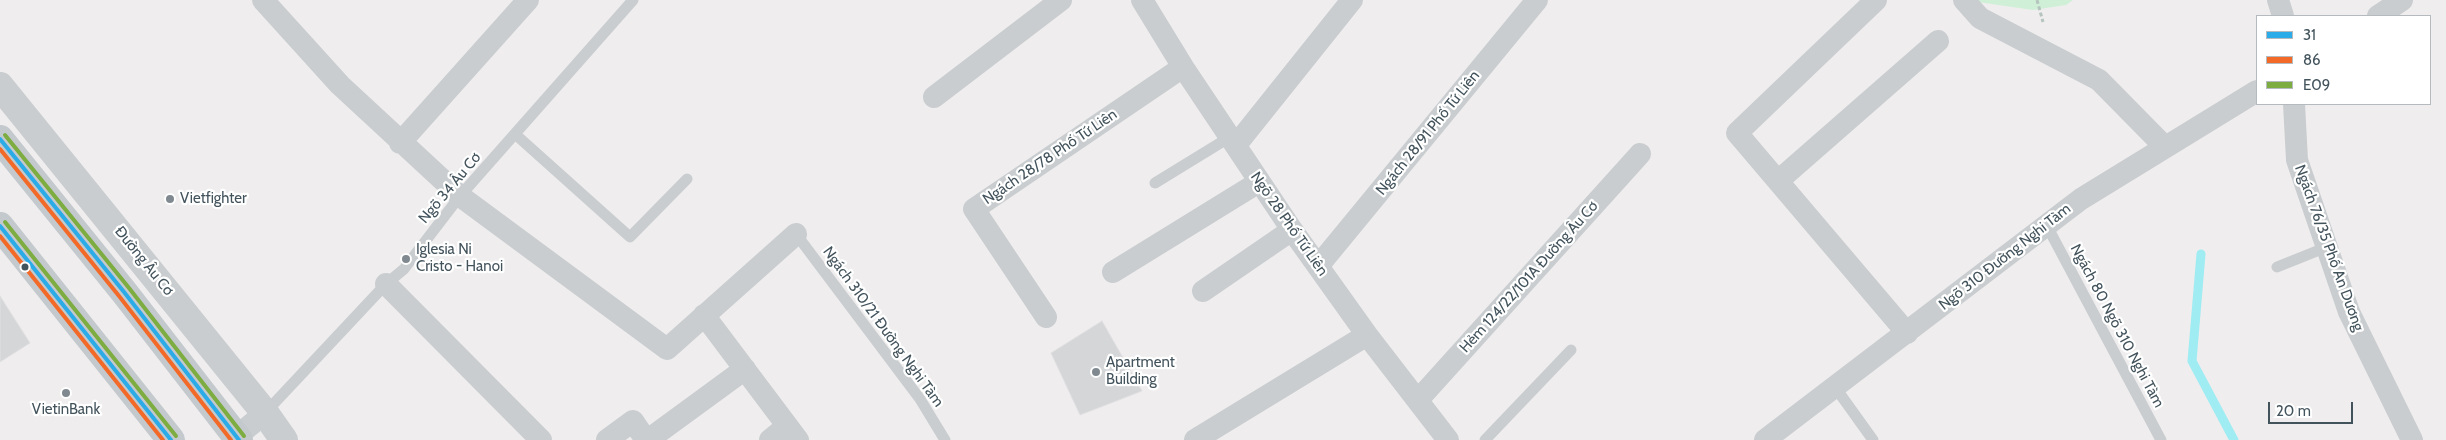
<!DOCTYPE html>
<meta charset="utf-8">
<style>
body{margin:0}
#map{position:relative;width:2446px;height:440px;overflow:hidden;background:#efedee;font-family:Cabin,sans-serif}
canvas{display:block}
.legend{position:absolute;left:2256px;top:15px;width:175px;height:90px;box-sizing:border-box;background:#fff;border:1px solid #b4babe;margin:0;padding:6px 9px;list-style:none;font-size:15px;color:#43535c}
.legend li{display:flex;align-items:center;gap:10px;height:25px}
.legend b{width:25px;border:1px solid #b4babe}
.scale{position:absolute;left:2268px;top:402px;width:85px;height:22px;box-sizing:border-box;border:2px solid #43535c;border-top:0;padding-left:6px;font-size:15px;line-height:18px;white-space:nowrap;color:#43535c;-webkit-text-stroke:4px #fff;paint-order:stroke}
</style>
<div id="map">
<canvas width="2446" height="440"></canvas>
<ul class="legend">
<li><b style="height:6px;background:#2babe7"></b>31</li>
<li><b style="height:6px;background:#f36928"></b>86</li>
<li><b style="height:6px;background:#7dad40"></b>E09</li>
</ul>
<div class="scale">20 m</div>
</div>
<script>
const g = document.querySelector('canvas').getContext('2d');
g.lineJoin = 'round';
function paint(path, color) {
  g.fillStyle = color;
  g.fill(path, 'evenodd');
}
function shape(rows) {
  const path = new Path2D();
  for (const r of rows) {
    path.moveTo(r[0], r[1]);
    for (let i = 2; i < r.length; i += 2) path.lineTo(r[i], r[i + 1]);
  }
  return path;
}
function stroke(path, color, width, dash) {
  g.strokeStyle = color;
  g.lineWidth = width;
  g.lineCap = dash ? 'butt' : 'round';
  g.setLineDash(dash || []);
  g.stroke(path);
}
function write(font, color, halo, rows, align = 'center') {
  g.font = font + ' Cabin,sans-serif';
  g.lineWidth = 4.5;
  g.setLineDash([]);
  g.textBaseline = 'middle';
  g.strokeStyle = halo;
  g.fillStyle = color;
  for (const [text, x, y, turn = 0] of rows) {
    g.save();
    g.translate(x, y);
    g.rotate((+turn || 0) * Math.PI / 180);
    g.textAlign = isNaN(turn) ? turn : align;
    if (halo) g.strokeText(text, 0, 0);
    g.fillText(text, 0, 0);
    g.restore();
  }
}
const green = shape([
 [1964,0,2073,0,2066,5,2033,10]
]);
const stream = shape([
 [2201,254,2192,361,2234,440]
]);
const building = shape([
 [0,296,30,343,0,362,0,296],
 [1102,321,1142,391,1080,415,1051,353,1102,321]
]);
const path = shape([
 [2037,0,2043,22]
]);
const service = shape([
 [515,134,630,237,687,179],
 [1155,183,1230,137],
 [2047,226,2161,440],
 [796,234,920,399,945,440],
 [2277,267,2327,247],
 [1835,387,1873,440],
 [265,413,386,284,404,269,460,196,633,0],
 [1485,440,1571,350]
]);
const minor = shape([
 [263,0,340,85,460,196,667,349,796,234],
 [1142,0,1183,67,1292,230,1367,335,1448,440],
 [1876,0,1737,133,1907,333],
 [1964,0,1980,18,2099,80,2165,147],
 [2278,0,2283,16],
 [2378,16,2402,0],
 [934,97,1061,0],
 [2294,104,2297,160,2349,312,2412,440],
 [400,143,528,0],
 [1236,145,1352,0],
 [1778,181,1938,41],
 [1319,265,1537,0],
 [1113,272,1259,182],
 [386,284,541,440],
 [1203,291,1292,230],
 [704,315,798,440],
 [1046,317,974,209,1183,67],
 [1418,400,1640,154],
 [236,437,265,413],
 [607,440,633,421,646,440],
 [648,440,745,369],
 [770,440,787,426],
 [1195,440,1367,335],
 [1765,440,2081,199,2257,91]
]);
const tertiary = shape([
 [0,86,265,413,284,440]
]);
const primary = shape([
 [0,139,124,292,239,440],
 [0,226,171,440]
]);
const bus1 = shape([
 [0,139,124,292,239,440],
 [0,226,171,440]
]);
const bus2 = shape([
 [0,149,119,296,231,440],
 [0,236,163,440]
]);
const bus3 = shape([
 [5,135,129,288,244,436],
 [5,222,176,436]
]);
const markers = [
 [170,199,5,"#7f898f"],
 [406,259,5,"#7f898f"],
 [25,267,4.5,"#43535c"],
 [1096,372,5,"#7f898f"],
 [66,393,5,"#7f898f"]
];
const streetNames = [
 ["Ngách 28/91 Phố Tứ Liên",1428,133,-51],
 ["Ngách 28/78 Phố Tứ Liên",1050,157,-34],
 ["Ngõ 34 Âu Cơ",450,188,-50],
 ["Ngõ 28 Phố Tứ Liên",1289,224,55],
 ["Ngách 76/35 Phố An Dương",2329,248,70],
 ["Ngõ 310 Đường Nghi Tàm",2005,257,-38],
 ["Đường Âu Cơ",144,261,51],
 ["Hẻm 124/22/101A Đường Âu Cơ",1529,277,-48],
 ["Ngách 80 Ngõ 310 Nghi Tàm",2117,326,62],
 ["Ngách 310/21 Đường Nghi Tàm",883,327,54]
];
const poiNames = [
 ["Vietfighter",180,199],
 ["Iglesia Ni",416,250],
 ["Cristo - Hanoi",416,267],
 ["Apartment",1106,363],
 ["Building",1106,380],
 ["VietinBank",66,410,"center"]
];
paint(green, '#cff0d7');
stroke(stream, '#9fecf3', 9);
paint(building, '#d5d6d8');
stroke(building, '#e0dfe1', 1);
stroke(path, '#b5c4be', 3, [4, 2.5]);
stroke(service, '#c9cdcf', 11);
stroke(minor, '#c9cdcf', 22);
stroke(tertiary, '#c9cdcf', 28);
stroke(primary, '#c4c9cd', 28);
stroke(bus1, '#2babe7', 4);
stroke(bus2, '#f36928', 4);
stroke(bus3, '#7dad40', 4);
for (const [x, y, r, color] of markers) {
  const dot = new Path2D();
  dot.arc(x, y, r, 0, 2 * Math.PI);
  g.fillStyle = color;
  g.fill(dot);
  stroke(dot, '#fff', 2);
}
write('15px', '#43535c', '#fff', streetNames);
write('15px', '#43535c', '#fff', poiNames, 'left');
</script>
